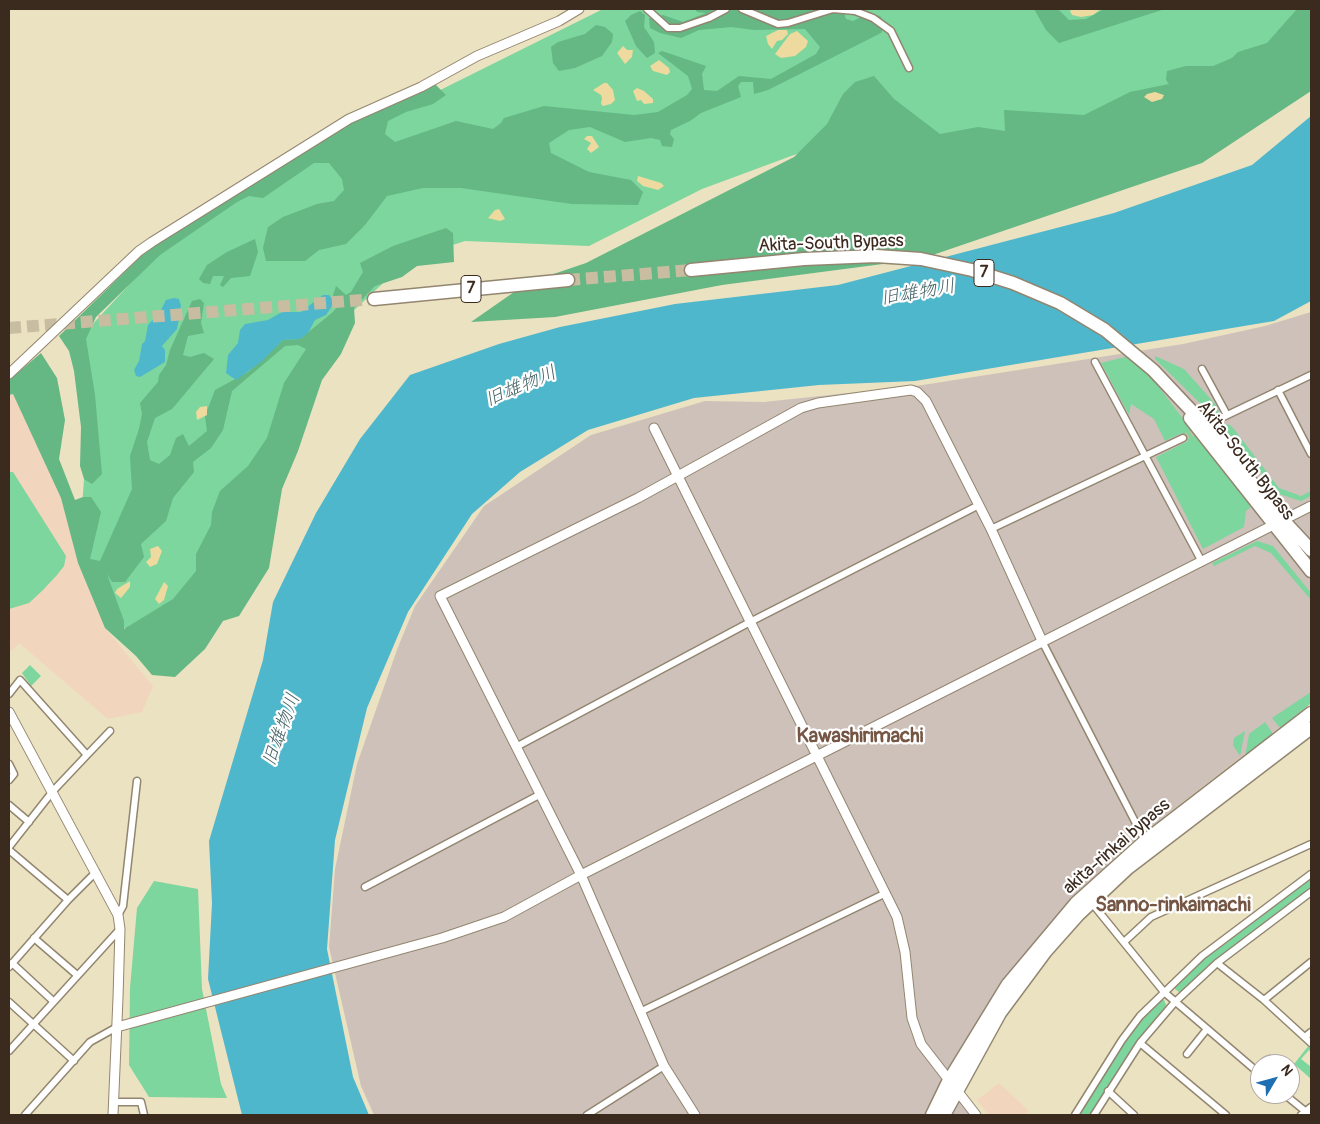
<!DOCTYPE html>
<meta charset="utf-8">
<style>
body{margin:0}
#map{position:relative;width:1320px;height:1124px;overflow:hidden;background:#ebe2c2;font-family:Pangolin,sans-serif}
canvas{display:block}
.frame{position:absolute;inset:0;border:10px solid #3b2a1e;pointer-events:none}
.north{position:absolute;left:1250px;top:1054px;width:50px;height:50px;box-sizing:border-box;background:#fff;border:1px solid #b1aaa5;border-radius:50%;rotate:53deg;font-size:14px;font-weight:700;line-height:20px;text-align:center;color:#3b2a1e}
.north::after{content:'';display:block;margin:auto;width:18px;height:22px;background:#1f6fb2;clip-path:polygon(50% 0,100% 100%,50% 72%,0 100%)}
</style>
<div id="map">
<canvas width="1320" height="1124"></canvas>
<div class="frame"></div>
<div class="north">N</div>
</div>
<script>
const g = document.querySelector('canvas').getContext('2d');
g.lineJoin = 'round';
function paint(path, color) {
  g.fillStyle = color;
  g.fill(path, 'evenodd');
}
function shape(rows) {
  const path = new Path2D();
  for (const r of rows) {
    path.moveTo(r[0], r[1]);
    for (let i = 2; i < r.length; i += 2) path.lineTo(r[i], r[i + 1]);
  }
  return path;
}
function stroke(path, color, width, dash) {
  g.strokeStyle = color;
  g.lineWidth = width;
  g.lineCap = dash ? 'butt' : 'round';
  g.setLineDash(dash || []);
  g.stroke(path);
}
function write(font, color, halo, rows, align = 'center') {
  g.font = font + ' Pangolin,"Klee One",sans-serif';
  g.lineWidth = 4.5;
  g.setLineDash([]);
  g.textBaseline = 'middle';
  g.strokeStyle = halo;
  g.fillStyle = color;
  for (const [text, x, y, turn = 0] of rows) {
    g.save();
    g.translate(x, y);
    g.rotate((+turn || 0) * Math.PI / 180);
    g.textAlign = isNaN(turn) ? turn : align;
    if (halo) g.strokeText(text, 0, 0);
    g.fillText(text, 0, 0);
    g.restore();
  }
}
const built = shape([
 [13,394,61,498,78,563,105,628,153,686,142,712,108,719,19,643,9,653,9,395],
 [999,1083,1029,1111,1024,1115,989,1115,977,1100]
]);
const industrial = shape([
 [1311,312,1311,703,1135,839,1066,904,1010,972,945,1081,973,1115,374,1115,361,1086,329,947,335,869,357,764,398,647,415,606,484,506,591,435,705,401,764,402,923,385,1183,344,1265,326]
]);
const green = shape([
 [603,9,1311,9,1311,39,1068,137,856,132,702,189,589,246,465,241,409,259,322,340,195,593,156,628,117,628,79,550,88,423,76,342,141,272,154,254,197,223,376,122],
 [1129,356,1144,368,1251,507,1246,511,1244,527,1203,549,1156,457,1188,441,1182,433,1165,441,1154,419,1131,404,1129,415,1101,363],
 [1155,356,1184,369,1216,405,1219,413,1214,415,1211,414,1155,359],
 [1225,424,1230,425,1234,429,1279,488,1301,496,1311,491,1311,496,1301,501,1279,494,1222,426],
 [9,472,13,472,66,556,64,566,57,575,43,590,29,603,9,609],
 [1257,541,1273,546,1311,593,1311,600,1271,553,1255,546,1214,566,1212,563],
 [30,665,41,676,31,686,22,673],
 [1311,692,1311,703,1280,728,1272,718],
 [1265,722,1273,734,1245,757,1249,734],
 [1245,731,1240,756,1233,745,1234,738],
 [1311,876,1311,889,1185,991,1179,992,1175,989,1174,986,1204,957],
 [154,881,198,889,202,989,221,1084,227,1098,149,1097,129,1065,130,988,137,908],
 [1157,1000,1164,1000,1167,1007,1094,1115,1077,1115,1141,1017],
 [1310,1044,1311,1052,1309,1050,1301,1059,1310,1066,1311,1079,1294,1064]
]);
const forest = shape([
 [695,9,849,9,844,13,846,19,853,21,869,13,880,16,886,24,881,33,768,90,754,94,753,82,741,82,738,86,741,97,701,113,690,121,671,130,670,134,674,139,672,147,662,146,660,140,651,138,625,142,590,127,569,130,549,143,551,153,589,172,631,180,643,192,638,205,572,204,461,188,423,188,387,196,365,225,346,244,319,250,305,261,266,261,263,248,268,227,283,217,317,204,334,201,344,190,342,179,329,163,314,163,263,198,249,196,237,202,160,255,96,317,86,339,95,395,102,474,92,484,84,479,80,466,81,427,74,371,69,351,59,336,141,256,184,225,347,124,435,84,446,95,433,104,406,112,388,121,385,134,395,142,456,121,493,129,501,123,504,118,544,106,634,115,658,112,687,95,692,89,688,76,658,53,662,51,706,66,702,74,704,90,717,91,739,76,771,79,816,54,820,47,805,29,755,30,731,27,699,30,681,38,660,33,650,28,649,18,663,15,683,22,706,13,697,12],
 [1034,9,1058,9,1069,20,1086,19,1104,9,1165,9,1059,43,1046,30],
 [1297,9,1311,9,1311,91,1202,163,921,259,722,285,555,317,471,322,527,283,586,263,794,157,827,124,843,94,855,82,874,76,894,99,940,134,978,127,1005,131,1004,110,1084,115,1130,92,1169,84,1166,80,1167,71,1186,66,1213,66,1232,58,1238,52,1267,43],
 [640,11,645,15,644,27,654,42,655,53,647,58,636,46,625,21,631,15],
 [596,25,605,27,613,34,612,42,602,56,575,68,559,71,553,63,551,47,558,42,585,34],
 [446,228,453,233,454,262,417,266,402,277,375,286,354,308,355,323,341,354,322,380,298,451,282,489,269,568,239,616,223,621,205,649,175,677,152,675,136,656,105,628,78,563,61,498,13,394,9,395,9,380,41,353,57,378,65,420,59,459,75,500,83,497,91,497,101,512,90,559,100,561,132,489,130,456,139,429,142,414,140,403,158,382,159,375,166,365,170,350,192,301,200,299,204,303,201,323,204,333,188,336,183,355,190,357,204,353,214,359,172,409,155,418,147,442,150,460,159,464,170,455,176,438,183,434,189,446,207,431,205,416,215,390,248,372,283,340,300,339,333,312,337,307,333,295,336,286,346,295,351,292,363,272,360,263,393,246],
 [298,345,306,349,284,383,267,438,248,466,220,491,212,512,211,525,196,554,196,571,173,599,124,629,124,621,107,574,112,582,125,582,144,557,141,544,166,521,173,498,194,472,193,462,211,448,223,430,232,391,285,346],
 [255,239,258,252,250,276,231,278,223,287,220,285,224,276,213,276,210,284,203,283,199,279,207,265,227,252]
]);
const sand = shape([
 [1072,9,1101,9,1093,15,1081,17,1072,15,1070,11],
 [778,30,787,30,788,34,782,40,777,41,772,49,768,44,766,36],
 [797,31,808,41,806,47,795,56,781,58,775,54,790,34],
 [623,46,627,50,633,50,632,57,625,64,617,53],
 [659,60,669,68,670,72,667,75,653,71,650,66],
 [604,83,607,83,613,90,615,100,611,104,603,106,601,104,602,98,601,95,593,90],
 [637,88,644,91,653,99,653,103,644,104,641,100,637,101,633,91],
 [1155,92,1164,95,1162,99,1152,102,1144,97,1147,94],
 [587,136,592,136,599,147,591,153,587,149,591,143,584,139],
 [638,176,661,183,664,186,658,190,643,186,637,181],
 [499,209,505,219,500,221,488,218,495,210],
 [207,406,207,415,197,420,196,412,200,407],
 [158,546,162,551,157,564,150,567,146,562,151,557,150,549],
 [130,581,130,587,121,598,115,593,117,589],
 [164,582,168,586,164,600,159,604,155,599]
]);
const water = shape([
 [1311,116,1311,301,1274,321,915,381,819,385,694,398,588,430,520,472,472,514,408,612,367,708,335,840,327,949,353,1077,369,1115,242,1115,208,979,212,903,209,841,263,660,273,602,316,513,360,439,410,375,499,344,560,327,675,304,838,285,1114,213,1252,165],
 [323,295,329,295,332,299,332,306,326,315,315,320,308,333,300,339,283,340,261,362,236,380,226,373,228,355,238,343,240,330,245,324,268,320,282,312,301,312],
 [174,298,179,299,181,306,179,319,177,329,162,346,165,350,165,362,140,377,136,376,134,370,139,361,142,344,145,341,148,325,160,312,166,300]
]);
const streetTunnel = shape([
 [1183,438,1217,420]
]);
const highwayTunnel = shape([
 [568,280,691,270],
 [9,328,374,299]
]);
const street = shape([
 [647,9,668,28,680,28,709,18,726,9],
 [742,9,778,24,788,23,833,9,855,11,873,18,891,31,909,68],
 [1095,362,1202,562],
 [1202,369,1227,415],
 [1278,390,1311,454],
 [1217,420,1311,375],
 [991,529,1183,438],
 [1043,643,1145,841],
 [9,694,20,680,87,755,53,791,9,847],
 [516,747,752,621,979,505],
 [87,755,110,731],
 [9,764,14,774,9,780],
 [9,805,29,822],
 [9,850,68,900],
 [365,887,539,795],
 [1091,902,1164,992,1260,1074],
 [118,915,123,906,137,781],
 [34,938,77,975],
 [1124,942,1151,917,1311,844],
 [12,963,53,1001],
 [1217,963,1264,1000,1311,1043],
 [9,967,68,900,96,872],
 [1264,1000,1311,962],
 [9,1002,74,1061],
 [642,1011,886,893],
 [1305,1037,1311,1032],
 [1140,1043,1226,1115],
 [9,1051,120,929],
 [1187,1054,1207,1029],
 [1108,1091,1134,1115],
 [1284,1094,1310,1115],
 [115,1102,141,1102,144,1115],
 [25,1115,90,1042,117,1027],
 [587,1115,664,1066],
 [1075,1115,1122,1040,1140,1016,1202,956,1311,874],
 [1094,1115,1140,1043,1175,1002,1217,963,1311,892],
 [1301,1115,1311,1107]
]);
const secondary = shape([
 [9,374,139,251,152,242,349,119,421,87,477,56,559,21,579,9],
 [654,428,897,917,905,952,912,1018,921,1044,976,1115],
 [9,712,118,915,120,929,118,998,113,1115],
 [117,1027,442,938,504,917,581,875,1311,506],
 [695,1115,664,1066,581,875,440,596,638,498,801,408,818,403,911,390,917,392,926,401,991,529,1043,643]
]);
const highway = shape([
 [691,270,804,259,876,256,921,259,972,270,1013,283,1060,303,1105,330,1153,370,1218,439,1270,506,1311,550],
 [374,299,568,280],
 [1190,418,1311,571],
 [932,1115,948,1082,1008,984,1076,903,1145,841,1311,713],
 [944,1115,1000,1013,1046,951,1078,915,1128,868,1311,728]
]);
const shields = [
 [984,273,20],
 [471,289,20]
];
const shieldNames = [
 ["7",984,273],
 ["7",471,289]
];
const streetNames = [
 ["Akita-South Bypass",831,244,-2],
 ["Akita-South Bypass",1245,461,52],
 ["akita-rinkai bypass",1117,847,-41]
];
const waterNames = [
 ["旧雄物川",918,293,-10],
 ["旧雄物川",521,387,-23],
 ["旧雄物川",282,730,-70]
];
const quarterNames = [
 ["Kawashirimachi",860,737],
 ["Sanno-rinkaimachi",1173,906]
];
paint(built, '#f1d5bd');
paint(industrial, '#cec1ba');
paint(green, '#7cd69d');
paint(forest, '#65b784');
paint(sand, '#eeda9e');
paint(water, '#4fb7cc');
stroke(streetTunnel, '#c8bda1', 6, [6, 3]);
stroke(highwayTunnel, '#c8bda1', 12, [12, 6]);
stroke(street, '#938670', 9);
stroke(secondary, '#938670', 11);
stroke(highway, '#938670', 15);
stroke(street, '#fff', 6);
stroke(secondary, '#fff', 9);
stroke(highway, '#fff', 12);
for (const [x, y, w] of shields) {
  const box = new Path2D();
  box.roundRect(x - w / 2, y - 13.5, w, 27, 4);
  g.fillStyle = '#fff';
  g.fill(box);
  stroke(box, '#3b2a1e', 1);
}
write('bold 16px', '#3b2a1e', null, shieldNames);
write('18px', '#3b2a1e', '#fff', streetNames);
write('italic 19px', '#436264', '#fff', waterNames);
write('bold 20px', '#755644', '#fff', quarterNames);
</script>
